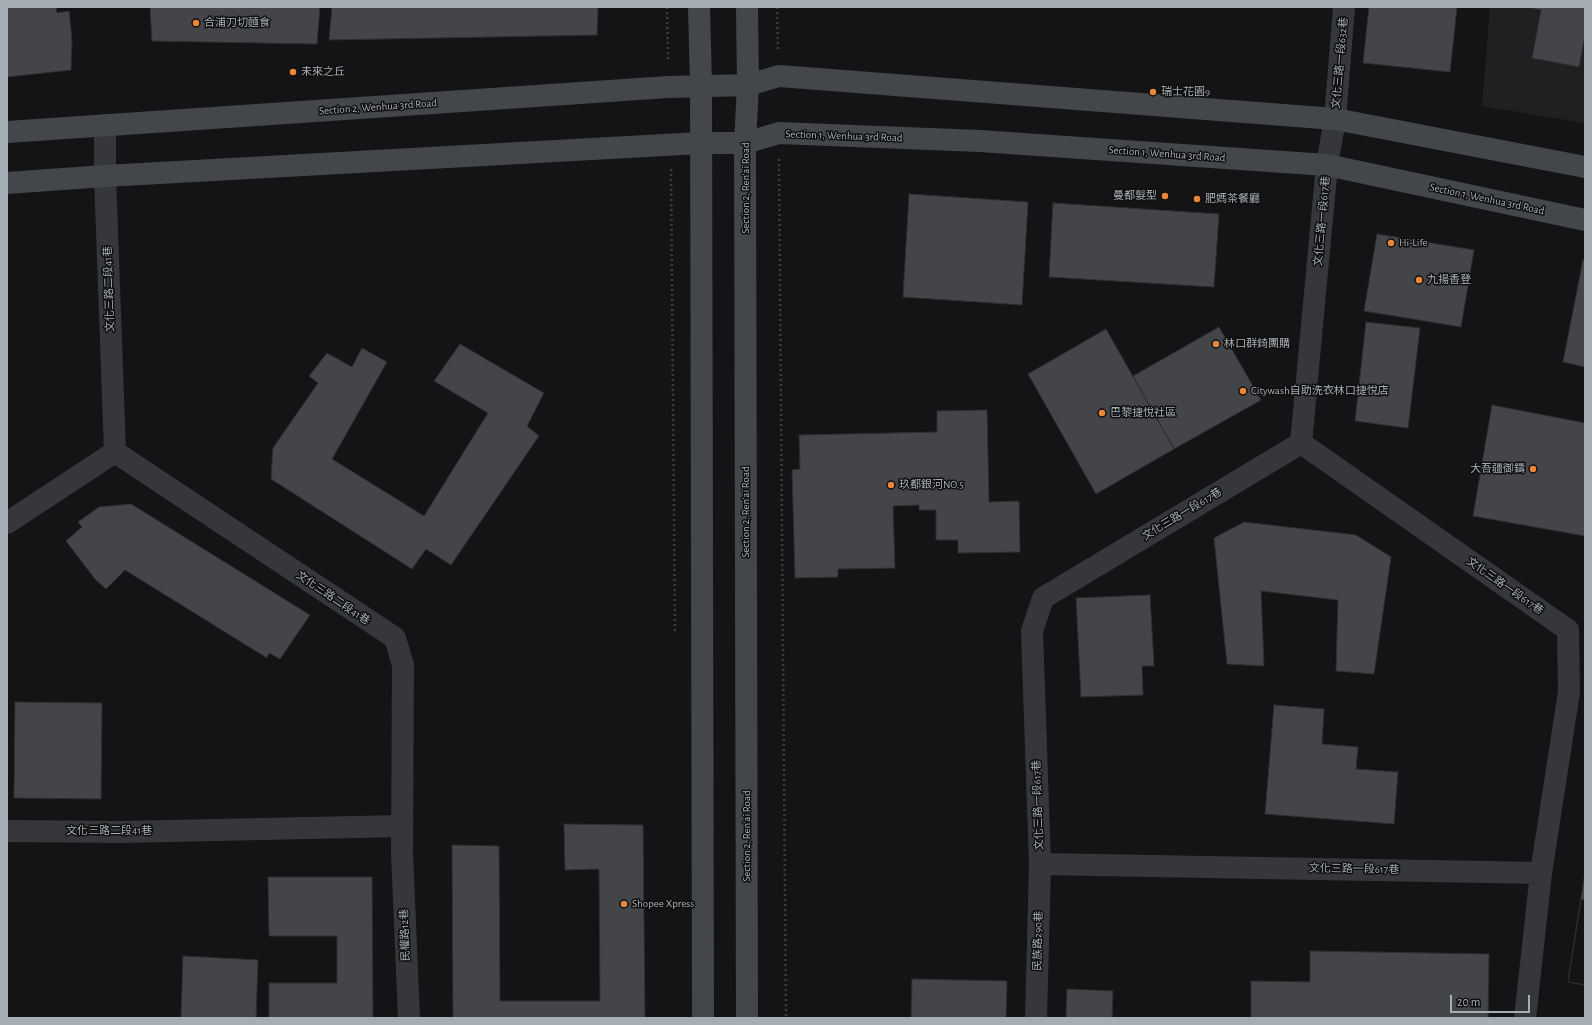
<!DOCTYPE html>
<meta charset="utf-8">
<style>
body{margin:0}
#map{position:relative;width:1592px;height:1025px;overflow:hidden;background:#141416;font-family:"Alegreya Sans",sans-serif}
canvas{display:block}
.frame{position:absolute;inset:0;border:8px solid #a6aeb5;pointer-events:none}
.scale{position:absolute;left:1450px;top:995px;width:80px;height:18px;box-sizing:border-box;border:2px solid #a6aeb5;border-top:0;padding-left:5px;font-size:12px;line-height:14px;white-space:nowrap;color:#a6aeb5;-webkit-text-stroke:3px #0f0f10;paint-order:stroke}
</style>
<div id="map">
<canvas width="1592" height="1025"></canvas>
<div class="frame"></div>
<div class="scale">20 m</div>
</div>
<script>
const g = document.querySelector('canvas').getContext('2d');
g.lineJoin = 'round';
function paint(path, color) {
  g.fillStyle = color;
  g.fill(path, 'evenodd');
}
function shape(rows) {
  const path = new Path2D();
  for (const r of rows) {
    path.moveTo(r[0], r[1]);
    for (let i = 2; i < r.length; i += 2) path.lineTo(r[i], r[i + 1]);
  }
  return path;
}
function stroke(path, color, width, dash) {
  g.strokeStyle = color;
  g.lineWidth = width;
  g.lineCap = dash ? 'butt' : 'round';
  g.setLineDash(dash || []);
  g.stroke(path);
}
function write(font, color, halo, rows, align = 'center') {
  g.font = font + ' "Alegreya Sans","Noto Sans TC",sans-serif';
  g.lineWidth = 3;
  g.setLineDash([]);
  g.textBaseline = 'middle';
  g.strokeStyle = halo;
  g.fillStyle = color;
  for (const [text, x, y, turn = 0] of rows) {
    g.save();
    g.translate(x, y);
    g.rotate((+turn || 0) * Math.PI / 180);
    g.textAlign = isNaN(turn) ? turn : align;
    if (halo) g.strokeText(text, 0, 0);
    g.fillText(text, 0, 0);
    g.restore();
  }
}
const built = shape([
 [1490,7,1585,7,1585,123,1482,106]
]);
const building = shape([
 [7,7,56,7,57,13,69,11,72,40,71,70,7,77,7,7],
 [150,7,320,7,317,44,152,41,150,7],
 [332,7,598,7,597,35,329,40,332,7],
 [1369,7,1457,7,1450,72,1363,63,1369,7],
 [1526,7,1585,7,1585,35,1579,67,1532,58,1541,10,1526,7],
 [909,194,1028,202,1022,305,903,297,909,194],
 [1053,203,1219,214,1214,287,1049,277,1053,203],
 [1377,234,1474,250,1461,327,1364,311,1377,234],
 [1583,260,1585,260,1585,367,1563,362,1583,260],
 [1366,322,1420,328,1408,428,1355,421,1366,322],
 [1219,327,1261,400,1174,449,1133,376,1219,327],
 [1106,329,1174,449,1096,494,1028,374,1106,329],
 [460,344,544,393,527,426,539,436,451,565,426,549,412,569,271,479,273,448,318,383,309,376,327,353,352,367,362,348,387,362,332,459,424,516,488,413,434,381,460,344],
 [1492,405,1585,423,1585,536,1473,516,1492,405],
 [987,410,989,502,1019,501,1020,552,958,553,958,540,936,540,936,510,919,510,919,505,893,506,895,568,838,569,838,577,795,578,792,470,800,469,799,435,937,432,937,411,987,410],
 [131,504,310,615,280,659,269,653,267,658,125,570,106,589,95,579,66,541,82,527,78,522,99,507,131,504],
 [1244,522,1356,535,1391,557,1374,674,1336,671,1338,600,1261,591,1264,666,1227,664,1214,538,1244,522],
 [1150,595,1154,666,1142,666,1143,695,1081,697,1076,598,1150,595],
 [15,702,102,703,101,799,14,798,15,702],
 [1274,705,1324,709,1322,744,1358,747,1356,769,1398,772,1394,824,1265,814,1274,705],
 [564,824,643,825,645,1018,453,1018,452,845,499,846,500,1001,600,1001,599,869,565,870,564,824],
 [1585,872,1585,985,1568,982,1585,872],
 [268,877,372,877,373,1018,269,1018,269,983,337,983,337,936,269,936,268,877],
 [1581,899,1585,900,1585,985,1568,982,1581,899],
 [1310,951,1489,954,1488,1018,1251,1018,1251,981,1310,982,1310,951],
 [183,956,258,960,256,1018,181,1018,183,956],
 [912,979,1007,981,1006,1018,911,1018,912,979],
 [1067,989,1113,991,1112,1018,1066,1018,1067,989]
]);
const path = shape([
 [667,7,668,62],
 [777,7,778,52],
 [779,159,786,1018],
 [671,169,675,634]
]);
const street = shape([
 [105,125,105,176,115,452,395,638,403,665,402,853,409,1018],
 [1301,443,1327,165,1335,119,1344,7],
 [7,523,115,452],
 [7,831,122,832,402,826],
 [1040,864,1541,873],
 [1036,1018,1040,864,1032,631,1043,598,1301,443,1568,630],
 [1525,1018,1541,873,1569,692,1568,630]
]);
const secondary = shape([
 [699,7,701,85,703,1018],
 [747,7,748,85,745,143,747,1018],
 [7,132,668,87,748,85,779,76,1335,119,1585,167],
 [7,183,105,176,700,143,745,143,779,133,980,141,1327,165,1585,220]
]);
const markers = [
 [196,23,4,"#ec8735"],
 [293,72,4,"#ec8735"],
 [1153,92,4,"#ec8735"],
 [1165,196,4,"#ec8735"],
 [1197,199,4,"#ec8735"],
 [1391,243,4,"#ec8735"],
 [1419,280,4,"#ec8735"],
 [1216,344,4,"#ec8735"],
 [1243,391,4,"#ec8735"],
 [1102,413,4,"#ec8735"],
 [1533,469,4,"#ec8735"],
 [891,485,4,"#ec8735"],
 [624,904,4,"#ec8735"]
];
const poiNames = [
 ["合浦刀切麵食",204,23],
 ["未來之丘",301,72],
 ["瑞士花園9",1161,92],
 ["曼都髮型",1157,196,"right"],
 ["肥媽茶餐廳",1205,199],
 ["Hi-Life",1399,243],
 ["九揚香登",1427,280],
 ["林口群錡團購",1224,344],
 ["Citywash自助洗衣林口捷悅店",1251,391],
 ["巴黎捷悅社區",1110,413],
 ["大吾疆御鑄",1525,469,"right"],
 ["玖都銀河NO.5",899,485],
 ["Shopee Xpress",632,904]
];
const streetNames = [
 ["文化三路一段632巷",1340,63,-85],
 ["Section 2, Wenhua 3rd Road",378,107,-4],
 ["Section 1, Wenhua 3rd Road",844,136,2],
 ["Section 1, Wenhua 3rd Road",1167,154,4],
 ["Section 2, Ren'ai Road",746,188,-90],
 ["Section 1, Wenhua 3rd Road",1487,199,12],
 ["文化三路一段617巷",1322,221,-85],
 ["文化三路二段41巷",109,289,-92],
 ["Section 2, Ren'ai Road",746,512,-90],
 ["文化三路一段617巷",1182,514,-31],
 ["文化三路一段617巷",1505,586,35],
 ["文化三路二段41巷",333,598,34],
 ["文化三路一段617巷",1038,805,-92],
 ["文化三路二段41巷",109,831],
 ["Section 2, Ren'ai Road",747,836,-90],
 ["文化三路一段617巷",1354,869,1],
 ["民權路12巷",405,935,-92],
 ["民族路290巷",1038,941,-89]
];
paint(built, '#202022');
paint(building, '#434549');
stroke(building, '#2e2f31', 1);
stroke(path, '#3b3e41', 2.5, [2, 3]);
stroke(street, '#35373a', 22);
stroke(secondary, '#43464a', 22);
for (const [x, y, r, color] of markers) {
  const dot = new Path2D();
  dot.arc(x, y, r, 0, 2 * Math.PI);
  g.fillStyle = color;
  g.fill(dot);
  stroke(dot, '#0f0f10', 1.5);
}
write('11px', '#a6aeb5', '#0f0f10', poiNames, 'left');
write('11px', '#a6aeb5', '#0f0f10', streetNames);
</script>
